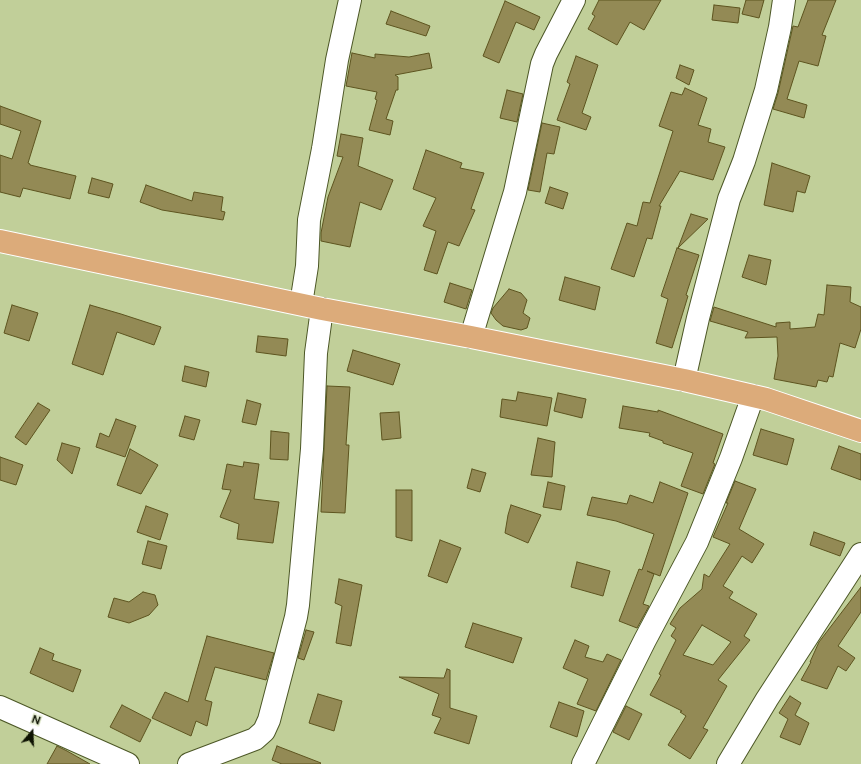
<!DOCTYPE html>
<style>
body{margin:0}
#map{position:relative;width:861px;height:764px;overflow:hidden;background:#c1cf99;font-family:Figtree,sans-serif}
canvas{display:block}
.north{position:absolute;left:12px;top:712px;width:40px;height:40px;-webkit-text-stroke:3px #e4ecd1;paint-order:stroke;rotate:19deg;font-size:11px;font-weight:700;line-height:16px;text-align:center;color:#0e1302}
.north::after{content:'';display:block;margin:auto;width:14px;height:18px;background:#0e1302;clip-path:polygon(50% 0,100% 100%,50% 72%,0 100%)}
</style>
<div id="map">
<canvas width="861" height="764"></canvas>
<div class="north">N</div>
</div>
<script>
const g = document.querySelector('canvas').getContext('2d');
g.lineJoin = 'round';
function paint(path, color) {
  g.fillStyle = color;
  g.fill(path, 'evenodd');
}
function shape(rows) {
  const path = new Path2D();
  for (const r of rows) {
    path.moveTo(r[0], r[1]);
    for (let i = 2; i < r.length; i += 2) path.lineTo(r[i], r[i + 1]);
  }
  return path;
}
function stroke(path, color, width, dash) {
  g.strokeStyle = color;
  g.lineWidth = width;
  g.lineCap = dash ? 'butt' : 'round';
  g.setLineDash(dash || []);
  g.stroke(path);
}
const building = shape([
 [599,0,661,0,644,30,630,22,617,45,588,29,595,16,592,14,599,0],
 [746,0,764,0,759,18,742,14,746,0],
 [808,0,836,0,822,35,826,36,818,66,799,61,787,99,807,105,804,118,773,109,778,93,793,26,798,27,808,0],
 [505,1,540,17,534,30,516,22,499,63,483,56,505,1],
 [714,5,740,8,738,23,712,20,714,5],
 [391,11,430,26,426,36,386,24,391,11],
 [352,53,375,58,375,54,409,57,429,53,432,68,395,75,398,77,398,90,396,90,386,119,393,121,390,135,369,130,377,100,375,99,377,92,346,86,352,53],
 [576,56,598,65,582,113,591,117,586,130,557,120,570,84,567,82,576,56],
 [680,65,694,70,689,85,676,78,680,65],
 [685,88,707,98,698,125,711,129,708,142,725,147,713,180,680,171,659,206,661,206,652,239,647,238,634,277,611,269,627,223,637,226,643,202,650,203,673,131,659,126,671,92,682,95,685,88],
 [507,90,523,94,517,122,500,118,507,90],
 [0,106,41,121,28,163,30,164,30,165,76,176,70,199,23,188,20,197,0,192,0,155,12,159,21,131,0,124,0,106],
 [542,123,560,127,554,154,547,153,540,192,528,190,542,123],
 [341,134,363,138,358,166,393,180,381,210,360,202,350,247,321,241,321,233,328,197,343,157,337,156,341,134],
 [426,150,462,163,460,168,484,173,471,209,475,210,459,246,448,242,437,274,424,270,436,231,423,226,436,198,413,189,426,150],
 [772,163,810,176,805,193,797,191,793,212,764,205,772,163],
 [92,178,113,184,109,198,88,193,92,178],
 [146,185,192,201,194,192,223,197,221,211,225,212,223,220,162,210,140,202,146,185],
 [550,187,568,193,563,209,545,203,550,187],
 [691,214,708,219,678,248,691,214],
 [677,248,699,255,686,295,688,296,672,348,656,343,668,299,661,296,677,248],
 [749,255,771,260,766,285,742,277,749,255],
 [565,277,600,287,595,310,559,300,565,277],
 [450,283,472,290,466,309,444,302,450,283],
 [827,285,851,287,850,302,861,307,861,329,855,348,840,343,833,377,829,376,827,382,818,380,816,387,774,379,778,356,777,337,745,338,748,332,710,321,714,307,776,327,776,323,790,322,790,329,815,327,818,314,824,315,827,285],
 [509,289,521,293,527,300,523,313,530,318,527,328,521,330,503,326,496,320,491,313,493,308,509,289],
 [12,305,38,313,29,341,4,333,12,305],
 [90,305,121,314,161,327,154,345,117,332,103,375,72,364,90,305],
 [258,336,288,339,286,356,256,352,258,336],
 [353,350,400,364,393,385,347,371,353,350],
 [185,366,209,372,206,387,182,381,185,366],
 [327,386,350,387,346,445,349,445,345,513,321,512,327,386],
 [518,392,552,398,547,426,500,417,502,399,516,401,518,392],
 [558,393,586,399,582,418,554,411,558,393],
 [247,400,261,404,256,425,242,422,247,400],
 [38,403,50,410,26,445,15,437,38,403],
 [623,406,658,412,658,410,723,434,713,463,715,464,703,494,681,486,693,453,663,443,663,441,649,436,650,433,619,428,623,406],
 [399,412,401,438,382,440,380,413,399,412],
 [185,416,200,420,194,440,179,436,185,416],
 [116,419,136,426,125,457,96,447,100,433,109,437,116,419],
 [761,429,794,439,787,465,753,455,761,429],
 [271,431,289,433,288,460,270,459,271,431],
 [538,438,555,442,552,477,531,475,538,438],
 [62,443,80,448,72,474,57,460,62,443],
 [839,446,861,454,861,480,831,469,839,446],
 [130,449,158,465,141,494,117,485,130,449],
 [0,457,23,465,16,485,0,480,0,457],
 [244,462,259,464,254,499,279,502,273,543,237,539,239,524,220,517,231,490,222,489,227,464,243,467,244,462],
 [472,469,486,473,480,492,467,488,472,469],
 [735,481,756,489,739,529,764,544,752,563,742,556,723,586,733,592,729,598,757,614,744,636,750,640,718,680,727,686,703,728,708,730,690,759,668,745,686,716,680,712,682,711,650,695,661,675,659,674,676,640,671,636,676,628,670,624,680,608,702,589,704,574,709,577,730,544,713,537,728,503,726,503,735,481],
 [702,625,731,642,713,665,683,655,702,625],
 [548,482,565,486,561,510,543,507,548,482],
 [660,482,688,493,660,576,647,571,654,574,643,604,649,606,637,628,619,621,639,569,642,570,654,534,616,521,587,515,592,497,627,504,630,495,653,503,660,482],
 [396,490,412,490,412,541,396,537,396,490],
 [511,505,541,515,528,543,505,533,508,515,511,505],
 [146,506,168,514,160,540,137,532,146,506],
 [814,532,845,543,840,556,810,545,814,532],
 [440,540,461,548,447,583,428,576,440,540],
 [148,541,167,546,161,569,142,564,148,541],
 [577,562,610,571,603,596,571,587,577,562],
 [339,579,362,585,351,646,336,643,342,606,335,603,339,579],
 [861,587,861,612,838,646,855,658,846,671,838,666,827,689,801,680,811,662,810,662,819,642,861,587],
 [143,592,155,595,158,605,149,615,129,623,108,617,114,598,129,602,143,592],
 [473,623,522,638,513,663,465,647,473,623],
 [306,630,314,632,304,660,298,658,306,630],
 [207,636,274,653,266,680,215,667,205,700,212,702,207,726,196,721,191,736,152,718,165,692,188,702,207,636],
 [575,640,589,646,585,657,603,662,607,654,621,660,596,711,577,704,588,679,563,668,575,640],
 [40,648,54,654,52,660,81,670,73,692,30,673,40,648],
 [447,669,450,670,450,708,477,716,469,744,434,733,441,718,432,715,439,694,399,677,444,678,447,669],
 [318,694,342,701,334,731,309,723,318,694],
 [790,696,801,703,795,715,809,723,800,745,780,737,788,719,779,713,790,696],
 [559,702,584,711,577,737,550,727,559,702],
 [122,705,151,720,140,742,110,727,122,705],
 [626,706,642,714,629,740,613,732,626,706],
 [57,746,67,751,90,764,47,764,57,746],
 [277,746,321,763,320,764,282,764,272,760,277,746]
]);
const minor = shape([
 [301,304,307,266,309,220,323,149,337,60,350,0],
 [471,337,515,192,542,64,546,54,574,0],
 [684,380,698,318,729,199,744,161,766,90,780,27,784,0],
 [0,707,128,764],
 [189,764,255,739,264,731,269,720,296,617,298,605,312,449,316,353,322,309],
 [583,764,645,640,697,542,731,458,753,396],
 [728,764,767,699,861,554]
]);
const major = shape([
 [0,241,322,309,471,337,684,380,766,399,861,431]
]);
paint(building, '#938a55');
stroke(building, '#5d541f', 1);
stroke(minor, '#4c5726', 24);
stroke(major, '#fff', 24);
stroke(minor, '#fff', 22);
stroke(major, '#dcab7a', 22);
</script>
